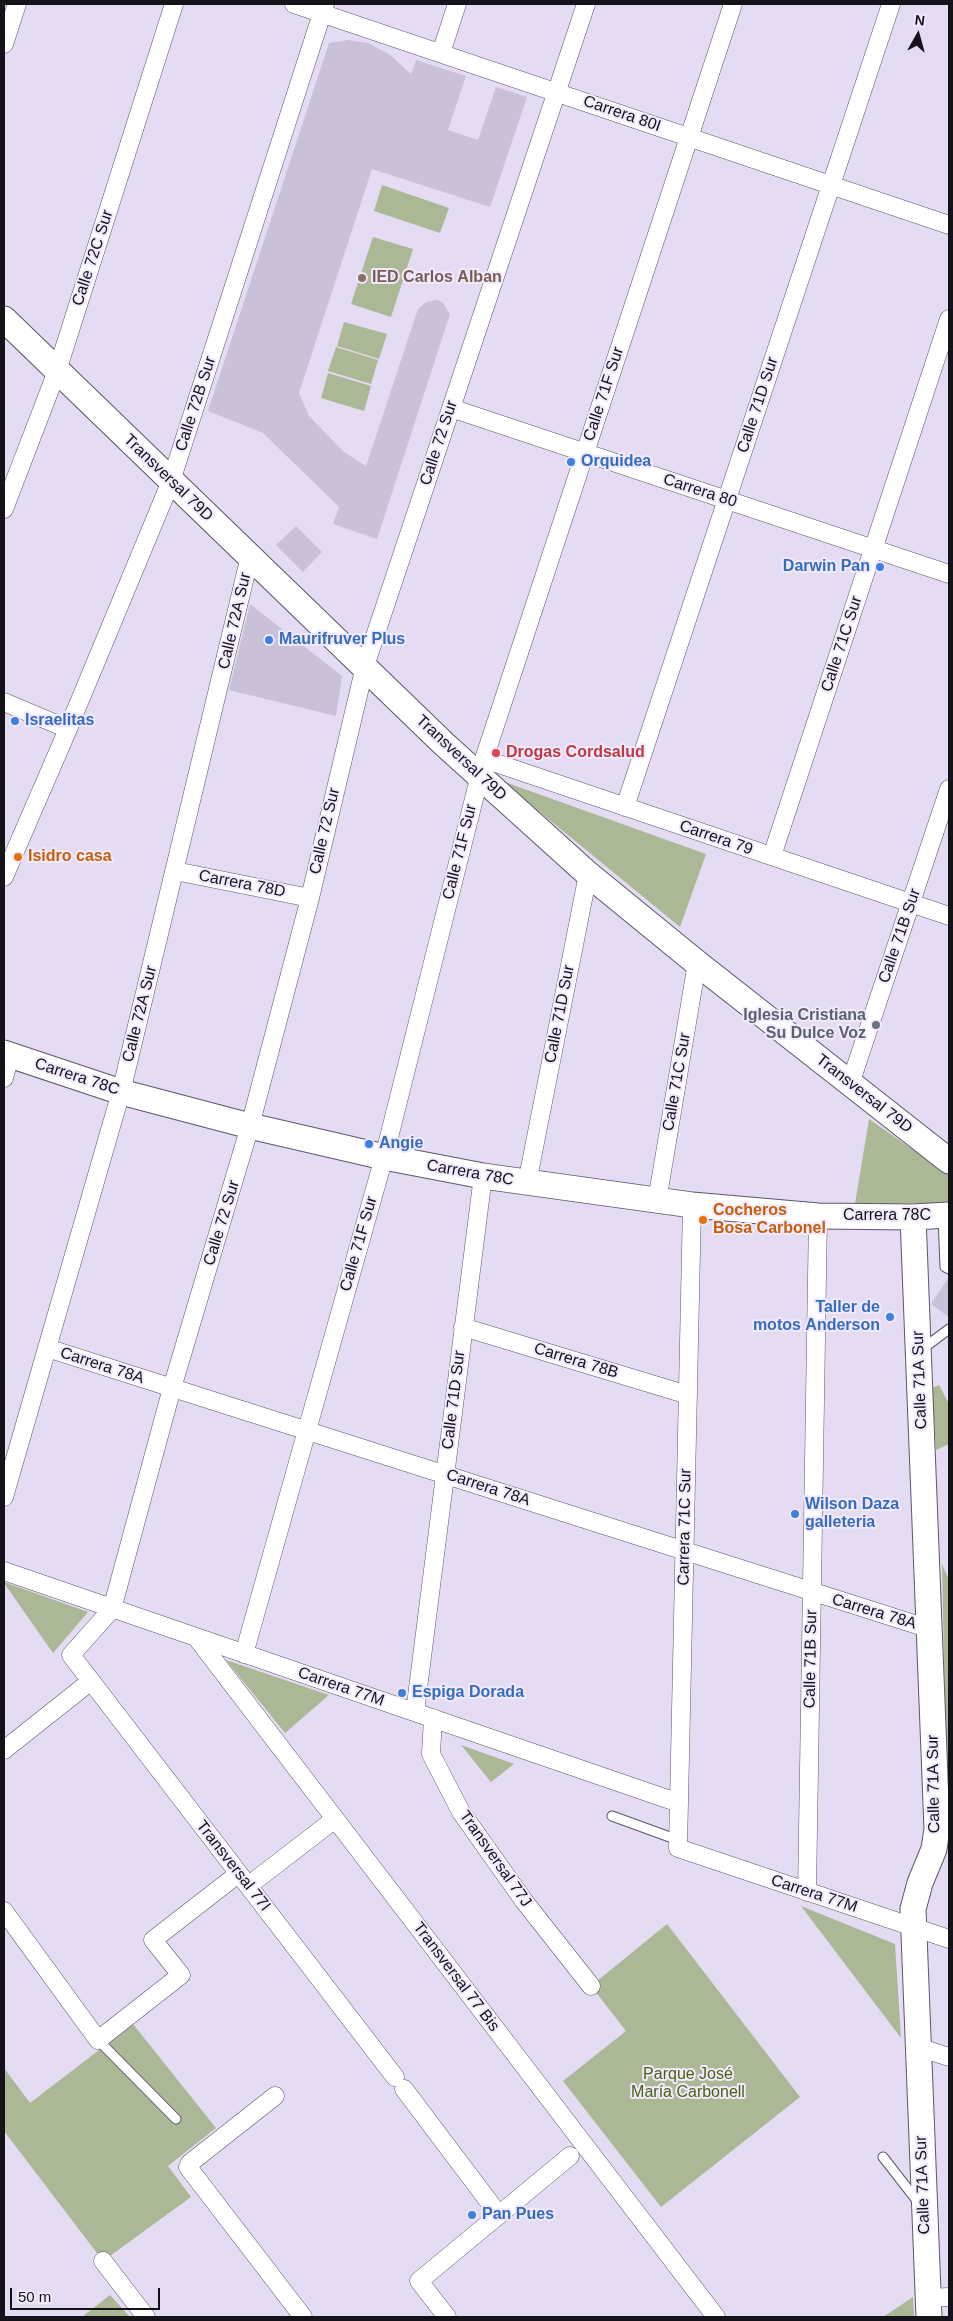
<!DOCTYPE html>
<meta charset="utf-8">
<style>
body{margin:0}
#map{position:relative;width:953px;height:2321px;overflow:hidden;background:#e5dbf3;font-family:Helvetica,sans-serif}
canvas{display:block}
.frame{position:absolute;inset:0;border:5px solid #16121a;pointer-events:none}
.north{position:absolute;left:893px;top:10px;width:50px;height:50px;-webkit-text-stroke:4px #f1e9fd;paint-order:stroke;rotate:7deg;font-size:14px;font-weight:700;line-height:20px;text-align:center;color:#16121a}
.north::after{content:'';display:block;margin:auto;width:18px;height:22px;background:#16121a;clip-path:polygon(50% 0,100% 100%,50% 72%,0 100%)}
.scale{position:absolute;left:10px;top:2288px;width:150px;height:22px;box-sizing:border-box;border:2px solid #16121a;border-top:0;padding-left:6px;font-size:15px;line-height:18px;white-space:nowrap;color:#16121a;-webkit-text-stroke:4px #f1e9fd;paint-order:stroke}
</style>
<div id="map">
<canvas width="953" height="2321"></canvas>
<div class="frame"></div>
<div class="north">N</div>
<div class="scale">50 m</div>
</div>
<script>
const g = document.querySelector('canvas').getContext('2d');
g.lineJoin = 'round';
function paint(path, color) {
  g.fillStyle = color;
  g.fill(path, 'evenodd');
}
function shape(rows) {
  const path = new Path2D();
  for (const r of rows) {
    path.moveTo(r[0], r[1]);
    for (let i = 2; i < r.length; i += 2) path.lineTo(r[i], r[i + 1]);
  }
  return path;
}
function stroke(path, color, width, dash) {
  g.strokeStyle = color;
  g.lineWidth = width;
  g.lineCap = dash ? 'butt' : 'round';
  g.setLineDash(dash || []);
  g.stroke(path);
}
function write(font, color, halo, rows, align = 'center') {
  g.font = font + ' Helvetica,sans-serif';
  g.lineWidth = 4;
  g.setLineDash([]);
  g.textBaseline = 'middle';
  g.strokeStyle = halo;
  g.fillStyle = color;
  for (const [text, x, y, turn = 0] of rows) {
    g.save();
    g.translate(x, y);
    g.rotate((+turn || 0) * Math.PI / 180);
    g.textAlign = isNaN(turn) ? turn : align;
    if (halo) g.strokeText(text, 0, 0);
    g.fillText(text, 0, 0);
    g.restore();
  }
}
const green = shape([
 [382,185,449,208,440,233,374,211],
 [373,237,413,249,391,317,351,304],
 [344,322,387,334,379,359,337,346],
 [336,347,378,360,371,384,328,371],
 [328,373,371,386,364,411,321,398],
 [502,781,706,854,680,927],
 [869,1119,949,1175,949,1203,855,1204],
 [939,1385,949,1404,949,1444,936,1450,932,1388],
 [942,1564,949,1580,949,1759,946,1758],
 [4,1583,4,1582,88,1612,53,1653],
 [226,1660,329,1695,285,1733],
 [461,1745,514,1764,491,1782],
 [801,1906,895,1944,901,2038],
 [667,1924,800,2097,661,2207,563,2081,626,2031,591,1986],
 [133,2024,216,2128,168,2166,191,2197,103,2261,4,2131,4,2068,30,2103],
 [110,2295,130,2317,82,2317],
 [913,2297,914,2317,883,2317]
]);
const building = shape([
 [348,40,368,43,389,54,411,74,416,60,466,76,448,130,478,140,496,87,527,97,490,207,372,169,299,393,309,416,344,452,366,466,418,309,426,302,438,300,443,303,450,314,377,539,333,524,339,507,263,433,208,411,329,43],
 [296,526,322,552,303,572,276,545],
 [250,604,342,676,336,716,229,690],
 [949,1277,949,1317,931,1304]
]);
const lane = shape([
 [943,1216,945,1267,949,1269],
 [921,1350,949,1329],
 [612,1816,678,1840],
 [98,2040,176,2119],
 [883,2157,918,2202]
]);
const street = shape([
 [294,4,949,225],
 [4,44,17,4],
 [441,53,457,4],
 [451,408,949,574],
 [4,509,57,371,174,4],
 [4,702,68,729],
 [484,759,949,916],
 [625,807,891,4],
 [772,856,949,319],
 [175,871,310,898],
 [4,877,68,729,171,481,325,4],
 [4,1078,10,1055],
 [850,1084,949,789],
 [527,1183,588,874],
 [657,1201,697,963],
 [692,1205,678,1848,949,1939],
 [463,1327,688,1395],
 [47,1348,930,1629],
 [4,1497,121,1092,250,556],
 [4,1571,679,1803],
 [196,1637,716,2317],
 [244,1654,384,1157,484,759,733,4],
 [415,1712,483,1176],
 [433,1718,431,1754,461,1812,524,1901,591,1986],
 [4,1750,91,1681],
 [248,1886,335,1819],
 [807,1892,818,1216],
 [4,1911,98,2040,181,1975,153,1940,238,1874],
 [918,2047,949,2057],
 [395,2077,71,1655,112,1609,172,1388,250,1126,310,898,365,666,586,4],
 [404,2089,499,2215],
 [275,2096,190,2163,188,2167,303,2317],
 [103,2261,146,2317],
 [928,2298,949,2297],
 [447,2317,419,2281,570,2156]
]);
const secondary = shape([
 [4,319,444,744,588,874,697,963,949,1161],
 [4,1053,121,1092,250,1126,384,1157,483,1176,692,1205,818,1216,913,1217,949,1215],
 [913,1217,937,1829,934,1849,920,1883,913,1909,929,2317]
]);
const markers = [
 [362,278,5,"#8d6e63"],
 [571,462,5,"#3f7fe0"],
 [880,567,5,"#3f7fe0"],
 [269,640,5,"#3f7fe0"],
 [15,721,5,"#3f7fe0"],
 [496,753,5,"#e0444e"],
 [18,857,5,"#e8710a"],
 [876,1025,5,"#6b7280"],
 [369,1144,5,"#3f7fe0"],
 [703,1220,5,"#e8710a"],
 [890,1317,5,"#3f7fe0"],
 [795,1514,5,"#3f7fe0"],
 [402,1693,5,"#3f7fe0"],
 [472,2215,5,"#3f7fe0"]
];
const streetNames = [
 ["Carrera 80I",622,114,19],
 ["Calle 72C Sur",93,258,-72],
 ["Calle 71F Sur",604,394,-72],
 ["Calle 72B Sur",196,404,-72],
 ["Calle 71D Sur",758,405,-72],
 ["Calle 72 Sur",439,443,-72],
 ["Transversal 79D",168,478,44],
 ["Carrera 80",700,491,18],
 ["Calle 72A Sur",235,621,-77],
 ["Calle 71C Sur",842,644,-72],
 ["Transversal 79D",461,758,43],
 ["Calle 72 Sur",325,831,-77],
 ["Carrera 79",716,838,19],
 ["Calle 71F Sur",460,852,-76],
 ["Carrera 78D",242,884,11],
 ["Calle 71B Sur",900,936,-71],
 ["Calle 72A Sur",140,1014,-76],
 ["Calle 71D Sur",560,1014,-79],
 ["Carrera 78C",77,1077,18],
 ["Calle 71C Sur",677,1082,-80],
 ["Transversal 79D",864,1094,38],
 ["Carrera 78C",470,1173,10],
 ["Carrera 78C",887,1216],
 ["Calle 72 Sur",222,1223,-73],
 ["Calle 71F Sur",359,1244,-74],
 ["Carrera 78B",576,1361,17],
 ["Carrera 78A",102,1366,18],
 ["Calle 71A Sur",920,1380,-92],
 ["Calle 71D Sur",454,1400,-83],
 ["Carrera 78A",488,1488,18],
 ["Carrera 71C Sur",685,1527,-89],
 ["Carrera 78A",874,1612,17],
 ["Calle 71B Sur",811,1659,-89],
 ["Carrera 77M",341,1687,19],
 ["Calle 71A Sur",934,1784,-91],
 ["Transversal 77J",495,1859,55],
 ["Transversal 77I",233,1866,52],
 ["Carrera 77M",814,1894,18],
 ["Transversal 77 Bis",456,1977,53],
 ["Calle 71A Sur",923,2185,-92]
];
const educationNames = [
 ["IED Carlos Alban",372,278]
];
const shopNames = [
 ["Orquidea",581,462],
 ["Darwin Pan",870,567,"right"],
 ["Maurifruver Plus",279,640],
 ["Israelitas",25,721],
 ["Angie",379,1144],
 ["Taller de",880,1308,"right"],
 ["motos Anderson",880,1326,"right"],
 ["Wilson Daza",805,1505],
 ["galleteria",805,1523],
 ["Espiga Dorada",412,1693],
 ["Pan Pues",482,2215]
];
const healthNames = [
 ["Drogas Cordsalud",506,753]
];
const foodNames = [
 ["Isidro casa",28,857],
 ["Cocheros",713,1211],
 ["Bosa Carbonel",713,1229]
];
const worshipNames = [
 ["Iglesia Cristiana",866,1016],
 ["Su Dulce Voz",866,1034]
];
const parkNames = [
 ["Parque José",688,2075],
 ["María Carbonell",688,2093]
];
paint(green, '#aab895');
paint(building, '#cac0d8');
stroke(lane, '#5e566a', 11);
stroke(street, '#5e566a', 19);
stroke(secondary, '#5e566a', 27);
stroke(lane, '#fff', 9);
stroke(street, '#fff', 18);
stroke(secondary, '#fff', 25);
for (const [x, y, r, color] of markers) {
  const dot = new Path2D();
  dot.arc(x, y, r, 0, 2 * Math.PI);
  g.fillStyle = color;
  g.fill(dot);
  stroke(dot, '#f1e9fd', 2);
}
write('16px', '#16121a', '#f1e9fd', streetNames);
write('bold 16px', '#785e54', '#f1e9fd', educationNames, 'left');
write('bold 16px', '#366cbe', '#f1e9fd', shopNames, 'left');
write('bold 16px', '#be3a42', '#f1e9fd', healthNames, 'left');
write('bold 16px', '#c56008', '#f1e9fd', foodNames, 'left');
write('bold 16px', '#5b616d', '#f1e9fd', worshipNames, 'right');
write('16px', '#49620e', '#f1e9fd', parkNames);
</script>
